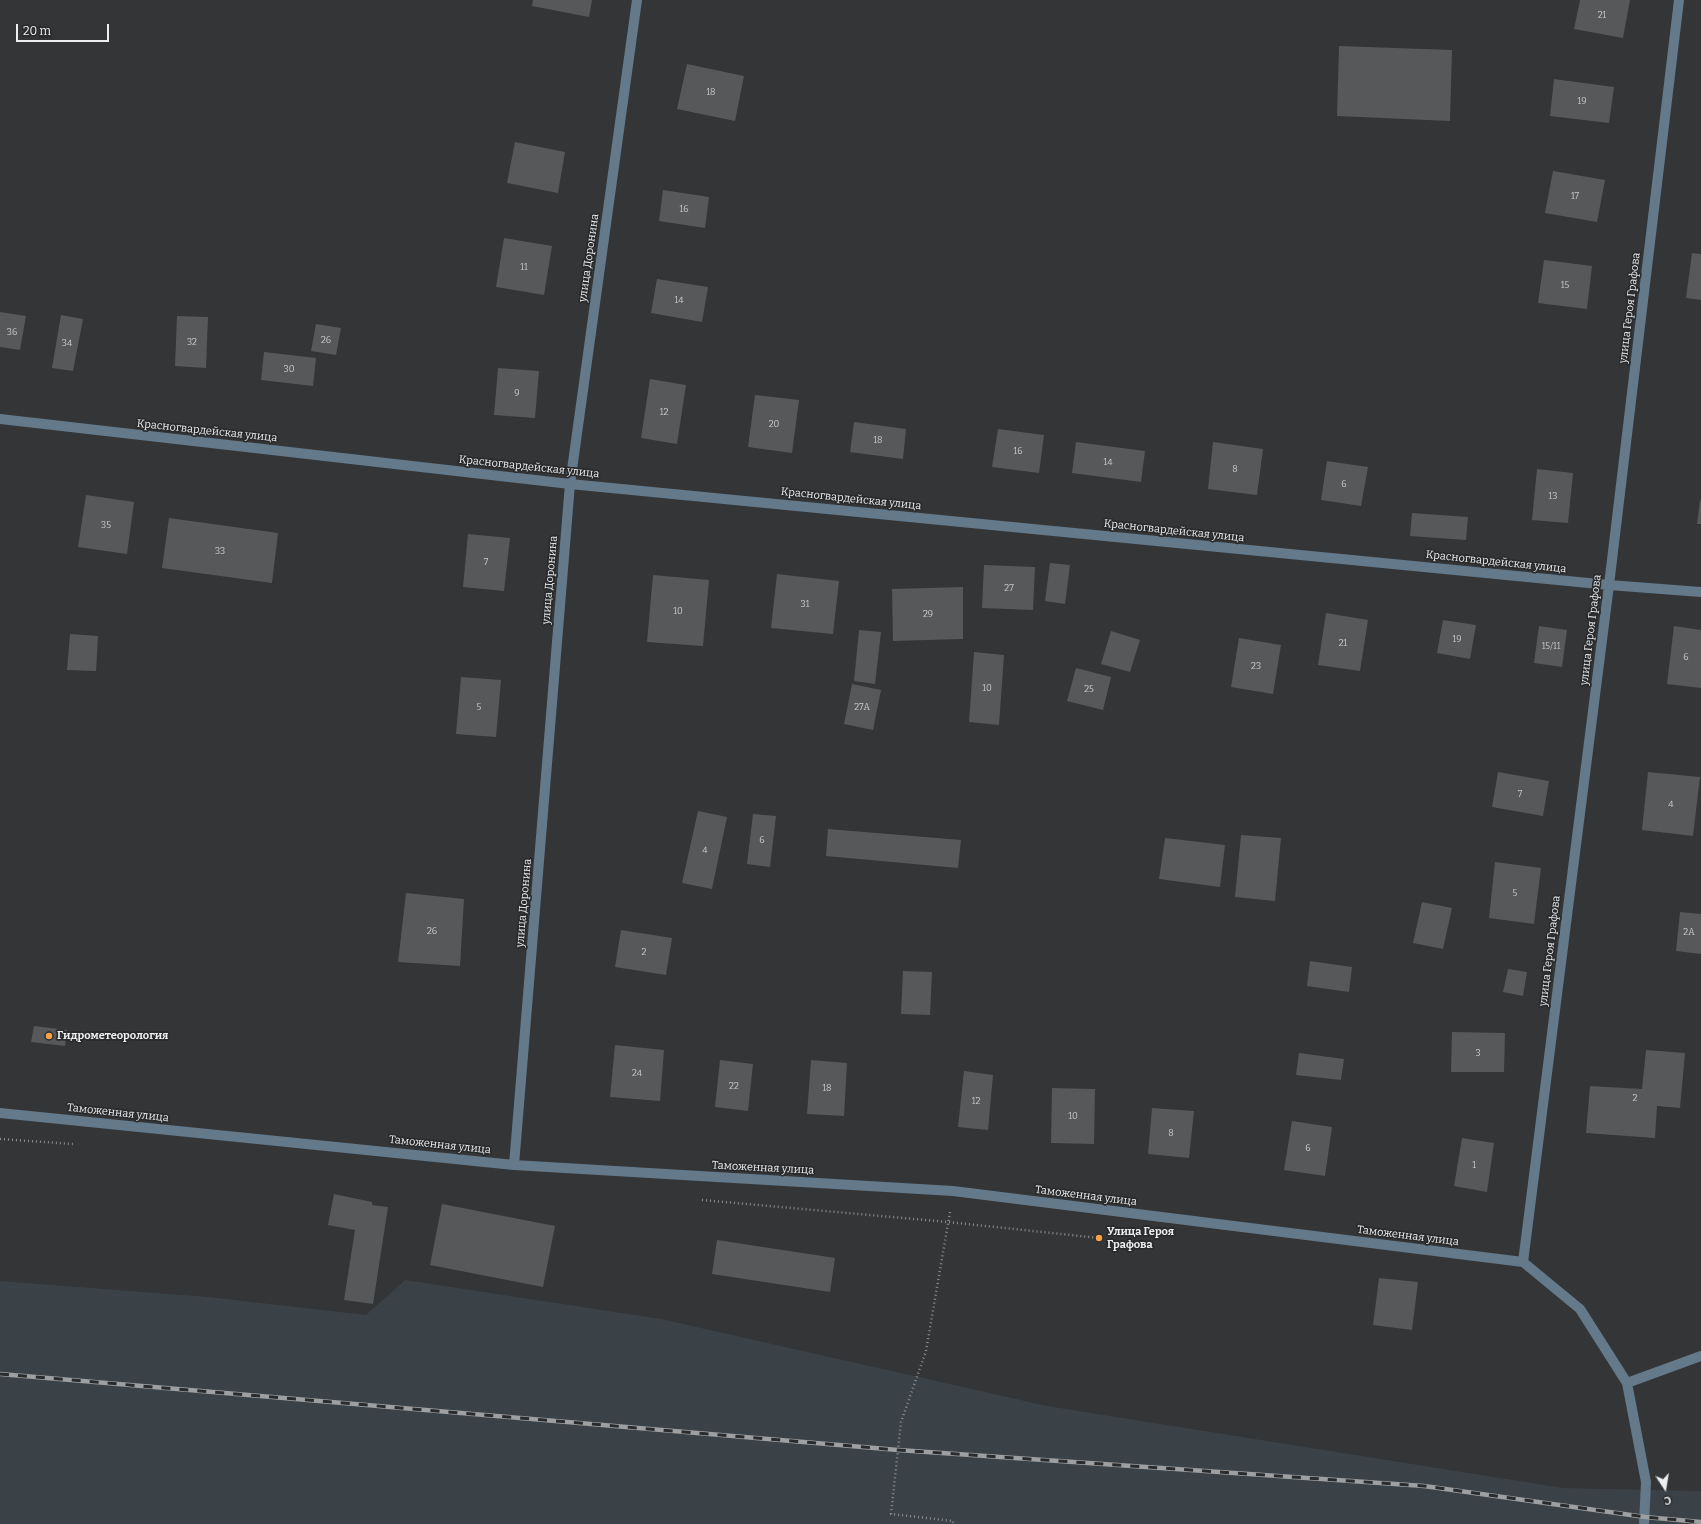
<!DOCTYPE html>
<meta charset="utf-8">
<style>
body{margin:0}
#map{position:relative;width:1701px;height:1524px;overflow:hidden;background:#333537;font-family:Bitter,serif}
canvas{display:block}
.north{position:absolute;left:1645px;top:1468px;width:40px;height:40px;-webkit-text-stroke:3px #292b2d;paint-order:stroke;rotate:168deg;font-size:11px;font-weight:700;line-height:16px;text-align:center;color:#edeeef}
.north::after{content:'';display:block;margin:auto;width:14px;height:18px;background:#edeeef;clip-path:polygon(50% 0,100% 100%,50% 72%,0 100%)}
.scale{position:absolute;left:16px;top:24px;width:93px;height:18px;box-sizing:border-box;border:2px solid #edeeef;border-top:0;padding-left:5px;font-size:12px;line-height:14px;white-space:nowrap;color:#edeeef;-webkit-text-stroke:3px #292b2d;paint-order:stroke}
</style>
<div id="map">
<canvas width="1701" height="1524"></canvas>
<div class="north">С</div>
<div class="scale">20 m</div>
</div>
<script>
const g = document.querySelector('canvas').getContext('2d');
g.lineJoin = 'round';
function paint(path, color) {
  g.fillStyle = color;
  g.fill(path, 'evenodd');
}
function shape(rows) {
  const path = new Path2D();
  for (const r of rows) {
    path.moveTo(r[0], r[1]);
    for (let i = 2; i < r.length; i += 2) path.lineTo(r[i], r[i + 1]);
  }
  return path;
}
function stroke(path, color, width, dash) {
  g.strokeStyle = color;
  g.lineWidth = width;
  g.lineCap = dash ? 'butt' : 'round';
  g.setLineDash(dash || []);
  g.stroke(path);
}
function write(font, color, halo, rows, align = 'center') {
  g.font = font + ' Bitter,serif';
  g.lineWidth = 3.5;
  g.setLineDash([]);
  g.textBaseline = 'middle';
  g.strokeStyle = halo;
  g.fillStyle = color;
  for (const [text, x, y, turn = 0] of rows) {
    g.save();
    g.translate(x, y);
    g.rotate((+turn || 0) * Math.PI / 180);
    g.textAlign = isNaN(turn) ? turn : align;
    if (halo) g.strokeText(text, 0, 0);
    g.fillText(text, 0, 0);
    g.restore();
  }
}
const built = shape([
 [405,1280,661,1319,1047,1406,1563,1488,1701,1491,1701,1524,0,1524,0,1281,208,1297,366,1315]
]);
const building = shape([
 [533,0,592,0,589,17,532,6],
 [1580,0,1630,0,1623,38,1574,29],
 [1339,46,1452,50,1450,121,1337,116],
 [687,64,744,76,735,121,677,109],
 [1554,79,1614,87,1609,123,1550,116],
 [515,142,565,152,558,193,507,183],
 [1553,171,1605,180,1597,222,1545,213],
 [663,190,709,197,705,228,659,221],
 [504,238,552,246,544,295,496,287],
 [1692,253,1701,254,1701,300,1686,298],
 [1544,260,1592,266,1587,309,1538,303],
 [657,279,708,287,702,322,651,313],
 [0,312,26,316,20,350,0,347],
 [61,315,83,319,73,371,52,368],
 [177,316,208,317,206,368,175,366],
 [316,324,341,328,336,355,311,351],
 [264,352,316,358,313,386,261,380],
 [498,368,539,371,535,418,494,415],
 [650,379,686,385,677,444,641,438],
 [755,395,799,400,792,453,748,447],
 [854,422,906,429,903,459,850,452],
 [998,429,1044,435,1039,473,992,467],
 [1076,442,1145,451,1141,482,1072,473],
 [1213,442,1263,449,1257,495,1208,489],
 [1327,461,1368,467,1361,506,1321,500],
 [1537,469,1573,473,1568,523,1532,520],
 [86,495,134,502,127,554,78,547],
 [1700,500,1701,501,1701,524,1697,524],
 [1412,513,1468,517,1466,540,1410,536],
 [169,518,278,533,272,583,162,568],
 [468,534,510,538,504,591,463,587],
 [1050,563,1070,565,1065,604,1045,601],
 [984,565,1035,567,1033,610,982,608],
 [777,574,839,581,833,634,771,628],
 [653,575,709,580,703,646,647,642],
 [963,587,963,639,893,641,892,589],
 [1326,613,1368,620,1360,671,1318,665],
 [1443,620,1476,625,1470,659,1437,653],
 [1539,626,1567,630,1562,667,1534,663],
 [1674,626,1701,630,1701,688,1667,684],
 [859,630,881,632,875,684,854,681],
 [1111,631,1140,640,1130,672,1101,664],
 [70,634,98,636,96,671,67,670],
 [1239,638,1281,645,1273,694,1231,687],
 [974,652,1004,655,999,725,969,722],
 [1076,668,1111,677,1103,710,1067,701],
 [461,677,501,680,496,737,456,734],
 [852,684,881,690,873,730,844,724],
 [1498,772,1549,781,1543,816,1492,807],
 [1648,772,1700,777,1693,836,1642,830],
 [698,811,727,817,712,889,682,883],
 [753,814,776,816,770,867,747,864],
 [828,829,961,840,958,868,826,856],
 [1241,835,1281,838,1275,901,1235,897],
 [1165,838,1225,845,1220,887,1159,879],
 [1495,862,1541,868,1534,924,1489,918],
 [406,893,464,899,460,966,398,962],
 [1422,902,1452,908,1443,949,1413,943],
 [1680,912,1701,914,1701,954,1676,951],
 [621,930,672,938,666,975,615,967],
 [1310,961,1352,967,1349,992,1307,986],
 [1508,969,1527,972,1523,996,1503,992],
 [903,971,932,972,930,1015,901,1014],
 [34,1026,67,1030,65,1046,31,1042],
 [1452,1032,1505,1033,1504,1072,1451,1072],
 [615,1045,664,1050,660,1101,610,1097],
 [1646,1050,1685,1053,1680,1108,1657,1106,1655,1138,1586,1133,1590,1086,1642,1089],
 [1299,1053,1344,1059,1341,1080,1296,1075],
 [720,1060,753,1064,748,1111,715,1107],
 [811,1060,847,1063,844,1116,807,1114],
 [964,1071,993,1075,988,1130,958,1127],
 [1052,1088,1095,1089,1094,1144,1051,1143],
 [1152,1108,1194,1111,1189,1158,1148,1154],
 [1292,1121,1332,1127,1325,1176,1284,1170],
 [1462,1138,1494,1143,1487,1192,1454,1186],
 [334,1194,372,1202,372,1205,388,1207,373,1304,344,1300,355,1230,328,1225],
 [442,1204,555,1226,543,1287,430,1265],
 [717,1240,835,1258,830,1292,712,1274],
 [1379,1278,1418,1282,1412,1330,1373,1325]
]);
const path = shape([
 [0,1139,73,1144],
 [702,1200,948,1222,1099,1238],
 [950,1212,926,1351,901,1422,891,1514,953,1521,953,1524]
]);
const minor = shape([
 [0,419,570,484,1609,585,1701,592],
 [0,1113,514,1165,953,1191,1523,1262],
 [514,1165,570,484,637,0],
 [1523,1262,1609,585,1679,0],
 [1523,1262,1580,1309,1627,1383,1646,1482,1644,1524],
 [1627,1383,1701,1356]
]);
const rail = shape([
 [0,1374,898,1450,1424,1486,1645,1517,1701,1522]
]);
const markers = [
 [49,1036,4,"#f7a148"],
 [1099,1238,4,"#f7a148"]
];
const numberNames = [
 ["21",1602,15],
 ["18",711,92],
 ["19",1582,101],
 ["17",1575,196],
 ["16",684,209],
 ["11",524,267],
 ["15",1565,285],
 ["14",679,300],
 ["36",12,332],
 ["26",326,340],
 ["32",192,342],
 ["34",67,343],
 ["30",289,369],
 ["9",517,393],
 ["12",664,412],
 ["20",774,424],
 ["18",878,440],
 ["16",1018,451],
 ["14",1108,462],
 ["8",1235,469],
 ["6",1344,484],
 ["13",1553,496],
 ["35",106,525],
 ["33",220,551],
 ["7",486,562],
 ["27",1009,588],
 ["31",805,604],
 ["10",678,611],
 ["29",928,614],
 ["19",1457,639],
 ["21",1343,643],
 ["15/11",1551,646],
 ["6",1686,657],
 ["23",1256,666],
 ["10",987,688],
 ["25",1089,689],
 ["5",479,707],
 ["27А",862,707],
 ["7",1520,794],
 ["4",1671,804],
 ["6",762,840],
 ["4",705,850],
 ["5",1515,893],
 ["26",432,931],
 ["2А",1689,932],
 ["2",644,952],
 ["3",1478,1053],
 ["24",637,1073],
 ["22",734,1086],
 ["18",827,1088],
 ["2",1635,1098],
 ["12",976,1101],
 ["10",1073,1116],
 ["8",1171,1133],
 ["6",1308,1148],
 ["1",1474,1165]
];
const streetNames = [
 ["улица Доронина",589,258,-82],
 ["улица Героя Графова",1630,308,-83],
 ["Красногвардейская улица",207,431,6],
 ["Красногвардейская улица",529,467,6],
 ["Красногвардейская улица",851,499,6],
 ["Красногвардейская улица",1174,531,6],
 ["Красногвардейская улица",1496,562,6],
 ["улица Доронина",550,580,-85],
 ["улица Героя Графова",1591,630,-83],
 ["улица Доронина",524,903,-85],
 ["улица Героя Графова",1550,951,-83],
 ["Таможенная улица",118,1113,6],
 ["Таможенная улица",440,1145,6],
 ["Таможенная улица",763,1168,3],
 ["Таможенная улица",1086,1196,7],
 ["Таможенная улица",1408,1236,7]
];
const poiNames = [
 ["Гидрометеорология",57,1036],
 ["Улица Героя",1107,1232],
 ["Графова",1107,1245]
];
paint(built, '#3b4247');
paint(building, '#56585a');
stroke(path, '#8c8e8f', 2.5, [1, 3]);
stroke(minor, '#64798a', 10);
stroke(rail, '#9e9fa0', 4.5);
stroke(rail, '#292b2d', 3, [9]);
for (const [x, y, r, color] of markers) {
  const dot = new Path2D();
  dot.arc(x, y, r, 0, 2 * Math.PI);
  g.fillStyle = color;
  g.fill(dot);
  stroke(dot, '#292b2d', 1.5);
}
write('9px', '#c7c8ca', null, numberNames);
write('11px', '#edeeef', '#292b2d', streetNames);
write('bold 11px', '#edeeef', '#292b2d', poiNames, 'left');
</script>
